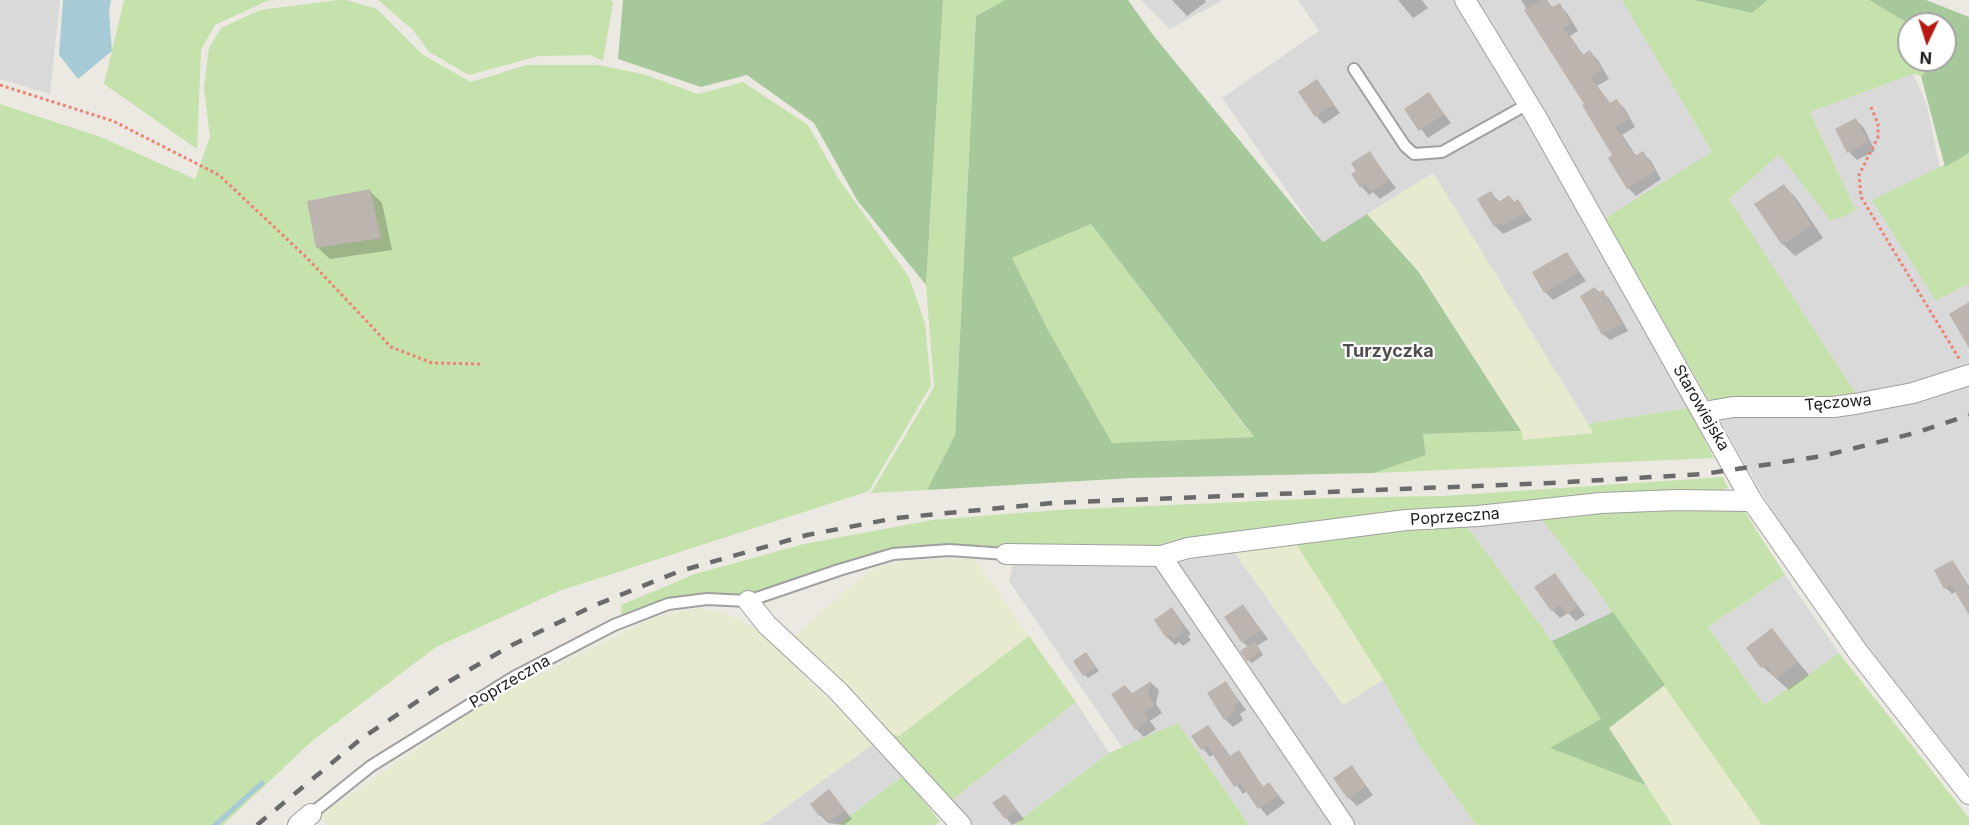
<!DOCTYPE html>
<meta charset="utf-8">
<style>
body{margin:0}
#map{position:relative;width:1969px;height:825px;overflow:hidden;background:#ece9e2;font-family:Inter,sans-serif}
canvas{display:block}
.north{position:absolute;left:1897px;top:12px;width:60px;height:60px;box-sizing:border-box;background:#fff;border:2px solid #a4a4a4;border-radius:50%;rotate:184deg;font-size:16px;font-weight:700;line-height:24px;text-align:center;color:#1c1c1c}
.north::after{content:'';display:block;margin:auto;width:21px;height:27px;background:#b61812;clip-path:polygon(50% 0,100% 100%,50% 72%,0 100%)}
</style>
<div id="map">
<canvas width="1969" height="825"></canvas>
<div class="north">N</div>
</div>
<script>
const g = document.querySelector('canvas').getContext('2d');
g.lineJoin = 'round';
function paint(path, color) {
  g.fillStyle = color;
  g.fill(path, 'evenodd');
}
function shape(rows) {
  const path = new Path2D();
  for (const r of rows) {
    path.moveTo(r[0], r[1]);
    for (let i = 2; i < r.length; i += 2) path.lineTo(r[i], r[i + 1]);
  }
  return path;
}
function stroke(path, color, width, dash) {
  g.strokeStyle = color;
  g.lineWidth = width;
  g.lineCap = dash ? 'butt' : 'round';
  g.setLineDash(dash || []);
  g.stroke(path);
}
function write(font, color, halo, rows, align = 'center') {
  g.font = font + ' Inter,sans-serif';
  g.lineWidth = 4.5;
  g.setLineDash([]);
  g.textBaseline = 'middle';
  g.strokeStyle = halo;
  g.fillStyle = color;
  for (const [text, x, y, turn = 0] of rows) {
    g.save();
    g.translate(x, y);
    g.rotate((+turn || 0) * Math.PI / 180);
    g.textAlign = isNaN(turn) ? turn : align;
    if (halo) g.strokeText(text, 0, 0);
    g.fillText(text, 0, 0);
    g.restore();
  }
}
const residential = shape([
 [0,0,60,0,50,94,0,79],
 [1141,0,1223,0,1170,29],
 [1298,0,1456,0,1589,226,1688,408,1588,424,1433,173,1323,242,1222,98,1319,31],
 [1472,0,1623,0,1712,153,1605,218],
 [1913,74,1927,105,1940,169,1936,301,1969,283,1969,781,1874,661,1782,528,1709,401,1857,397,1729,199,1779,153,1831,220,1856,211,1810,112],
 [1552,514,1544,521,1613,612,1552,641,1466,525],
 [1232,549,1343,705,1383,680,1417,741,1476,825,1249,825,1178,723,1128,756,1009,581,1013,564,1172,564],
 [1785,575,1839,653,1764,705,1708,627],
 [1076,702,1109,753,1013,825,970,825,951,801],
 [873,744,904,775,838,825,761,825]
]);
const farmland = shape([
 [1433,173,1588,424,1593,433,1523,440,1521,431,1419,271,1367,214],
 [1293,539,1383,680,1343,705,1232,549],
 [975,559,1029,636,899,736,880,729,792,639,847,589,876,568,908,560],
 [698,608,725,613,756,628,873,744,761,825,328,825,320,816,490,699,655,617],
 [1665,685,1762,825,1672,825,1609,728]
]);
const grass = shape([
 [124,0,275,0,267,1,215,25,201,50,197,149,104,84],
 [338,0,347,0,377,9,423,55,471,82,527,65,598,65,643,74,698,94,743,82,808,125,838,178,909,277,925,323,931,385,869,491,559,591,436,647,312,741,223,825,0,825,0,104,98,136,195,179,210,137,204,88,209,48,221,28,260,10],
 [378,0,610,0,613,2,603,61,590,55,539,56,469,75,429,52,413,30],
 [943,0,1005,0,976,16,955,435,927,490,871,493,934,387,926,285],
 [1622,0,1693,0,1752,13,1768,0,1869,0,1909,24,1909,60,1937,60,1921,76,1913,74,1810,112,1856,211,1831,221,1779,154,1729,199,1858,397,1709,401,1605,218,1712,152],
 [1969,153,1969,283,1936,301,1872,200],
 [1091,224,1253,437,1112,443,1047,328,1012,258],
 [1688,408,1714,458,1374,473,1426,455,1423,434,1521,431,1523,440,1593,433,1588,424],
 [1723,477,1728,488,1709,494,1162,550,1031,551,979,545,907,549,861,557,777,586,741,595,713,593,673,598,621,617,621,605,695,574,804,544,932,520,1057,510,1329,498,1443,496],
 [1658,506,1743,509,1785,575,1708,627,1764,705,1839,653,1969,818,1969,825,1762,825,1599,593,1543,521,1552,514],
 [1466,525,1552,641,1602,719,1551,748,1646,785,1672,825,1476,825,1419,745,1383,680,1293,539],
 [1029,636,1076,702,951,801,880,729,899,736],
 [1178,723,1249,825,1013,825,1109,753],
 [904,775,940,822,935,825,838,825]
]);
const forest = shape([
 [623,0,943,0,926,285,857,200,814,123,747,75,701,87,618,59],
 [1005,0,1128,0,1153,35,1323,242,1367,214,1418,271,1521,431,1423,434,1426,455,1374,473,1132,478,927,490,955,435,976,16],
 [1091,224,1253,436,1253,437,1112,443,1047,328,1012,258],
 [1693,0,1768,0,1752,13],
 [1869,0,1926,0,1969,17,1969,153,1945,167,1921,76,1937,60,1945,60,1948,49,1945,47,1945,24,1909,24],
 [1613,612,1665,685,1609,728,1646,785,1550,748,1601,719,1552,641]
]);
const water = shape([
 [63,0,111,0,109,11,112,51,78,79,59,55]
]);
const shadow = shape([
 [1172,0,1205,0,1206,2,1187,16],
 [1398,0,1422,0,1428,8,1413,18],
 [1521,0,1547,0,1553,8,1559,5,1567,13,1578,31,1570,36,1584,56,1590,52,1598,60,1609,79,1597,86,1611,104,1617,101,1625,109,1635,127,1622,135,1637,157,1643,153,1651,161,1661,179,1636,196,1628,188,1615,156,1587,104],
 [1317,81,1340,113,1324,124,1316,116],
 [1429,94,1451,123,1428,138,1406,109],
 [1856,120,1864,128,1875,151,1857,160,1849,152],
 [1369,153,1396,188,1380,199,1373,192,1369,195,1362,187],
 [1784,186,1796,198,1823,238,1795,256,1783,244],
 [370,191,382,203,392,250,330,259,317,247],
 [1491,193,1500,202,1509,196,1515,203,1517,201,1532,220,1503,234,1495,226],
 [1567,254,1586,281,1553,300,1545,292],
 [1595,289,1609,298,1628,331,1610,340,1603,334],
 [1953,562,1969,586,1969,608,1957,591,1952,594,1946,588],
 [1555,575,1585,615,1576,621,1568,613,1560,618,1552,610],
 [1243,606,1268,639,1257,646,1263,655,1252,663,1248,660,1248,647,1243,642],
 [1172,609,1191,634,1188,636,1191,640,1183,646,1179,642,1175,645,1167,637],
 [1772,630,1809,675,1789,690,1763,667,1748,648],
 [1086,654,1099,671,1088,678,1085,675],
 [1151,683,1159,690,1156,704,1162,713,1150,721,1156,729,1144,737,1136,729,1125,686,1133,694],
 [1226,683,1246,710,1240,714,1243,720,1233,727,1225,719],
 [1208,726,1231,757,1239,752,1264,788,1269,784,1285,803,1267,816,1247,791,1243,794,1214,754,1210,757,1193,736],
 [1352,767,1373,795,1357,806,1349,798],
 [836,799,852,819,844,825,828,823,820,815],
 [995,804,1012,804,1024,819,1012,825]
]);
const stream = shape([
 [215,825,262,783]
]);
const building = shape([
 [1542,0,1546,0,1552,7,1560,3,1571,23,1563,28,1583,55,1590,50,1602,70,1591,77,1609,103,1617,99,1629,119,1615,127,1635,156,1643,151,1655,171,1627,189,1608,158,1612,155,1582,105,1584,104,1524,10],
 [1317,79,1334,104,1315,117,1298,92],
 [1429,92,1444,114,1419,131,1404,109],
 [1856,118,1868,142,1847,153,1835,129],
 [1370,151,1389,180,1371,192,1365,184,1360,188,1351,174,1356,171,1351,163],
 [1784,184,1812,225,1782,245,1754,204],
 [370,189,381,238,316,248,307,201],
 [1491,191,1498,202,1509,195,1514,202,1518,199,1526,212,1502,226,1500,223,1494,227,1477,199],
 [1567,252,1579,272,1544,293,1532,272],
 [1595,287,1598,293,1603,290,1622,324,1602,335,1580,296],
 [1969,302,1969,348,1949,314],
 [1953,560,1969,589,1969,615,1951,585,1944,589,1934,570],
 [1555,573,1578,606,1567,614,1560,605,1551,611,1534,587],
 [1243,604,1261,630,1242,643,1224,617],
 [1172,607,1184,625,1181,627,1184,632,1174,639,1171,635,1166,638,1154,620],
 [1772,628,1798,662,1776,679,1766,665,1761,668,1746,648],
 [1254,641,1261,651,1247,661,1240,651],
 [1086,652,1096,667,1083,676,1073,661],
 [1151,681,1148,694,1155,705,1144,713,1149,720,1135,730,1111,694,1125,685,1131,694],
 [1226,681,1239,702,1233,706,1236,711,1224,720,1207,693],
 [1208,725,1230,756,1239,750,1263,787,1269,782,1278,795,1258,809,1240,783,1234,787,1207,746,1201,750,1191,736],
 [1352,765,1366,786,1348,799,1333,778],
 [829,789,845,810,829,822,822,814,819,816,810,804],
 [1005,794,1017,810,1005,819,992,803]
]);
const path = shape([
 [0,85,113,121,219,175,307,258,391,347,432,363,482,364],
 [1871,107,1878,124,1878,137,1859,175,1861,197,1960,360]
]);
const lane = shape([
 [1354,69,1405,146,1414,154,1442,152,1528,104],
 [311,814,371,766,514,677,614,625,668,604,707,599,748,601,839,570,893,554,949,550,1006,554]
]);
const street = shape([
 [1465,0,1535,115,1752,501,1858,652,1969,794],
 [1704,412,1733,407,1833,407,1855,404,1913,393,1969,375],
 [1006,554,1161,556,1188,548,1406,520,1478,516,1601,503,1677,500,1752,501],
 [1161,556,1344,825],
 [748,601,767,625,838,691,961,825],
 [298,825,311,814]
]);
const rail = shape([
 [257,825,362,738,436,689,512,645,593,606,680,571,807,535,896,518,1052,503,1551,483,1704,474,1823,456,1915,433,1969,415]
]);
const streetNames = [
 ["Tęczowa",1838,403,-5],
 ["Starowiejska",1701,408,60],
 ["Poprzeczna",1455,517,-4],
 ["Poprzeczna",510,682,-30]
];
const neighbourhoodNames = [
 ["Turzyczka",1388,352]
];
paint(residential, '#dad9d9');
paint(farmland, '#e7eacf');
paint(grass, '#c5e2ac');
paint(forest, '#a6c89b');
paint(water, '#a6cad6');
paint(shadow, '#0003');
stroke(stream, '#a6cad6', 5);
paint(building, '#bcb5af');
stroke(lane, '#a0a0a0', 14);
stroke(street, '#a0a0a0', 22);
stroke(path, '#ec8474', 3, [3, 3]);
stroke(lane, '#fff', 10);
stroke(street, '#fff', 20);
stroke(rail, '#6a6a6a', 4.5, [12, 12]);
write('16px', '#1c1c1c', '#fff', streetNames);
write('bold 18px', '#4f4f4f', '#fff', neighbourhoodNames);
</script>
